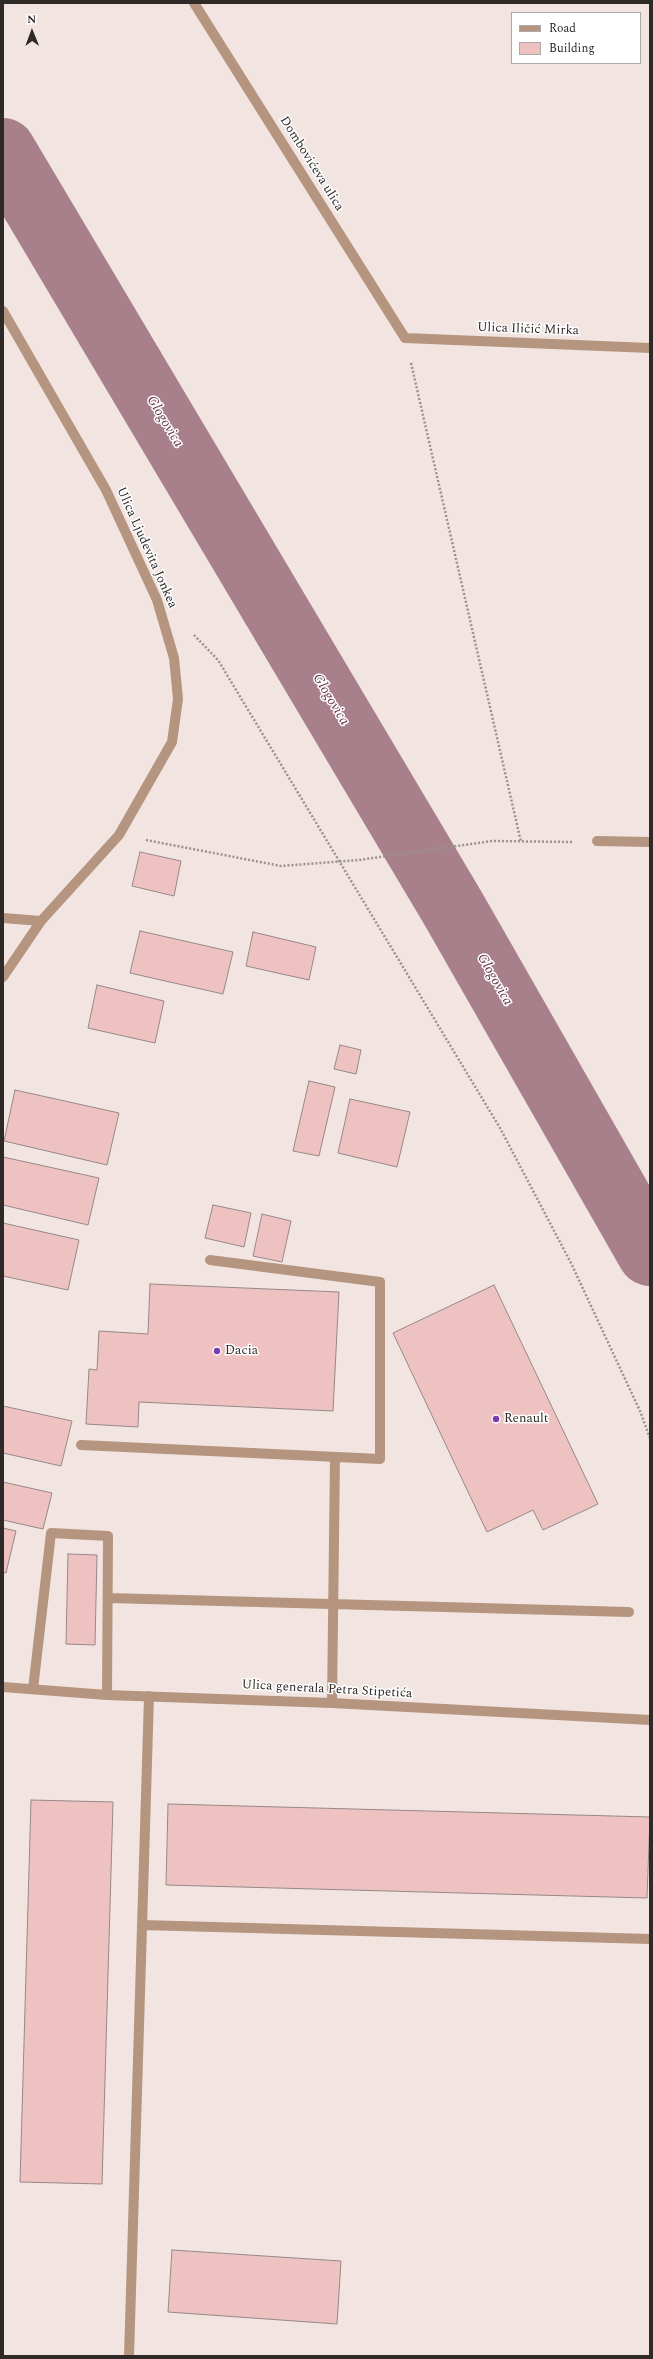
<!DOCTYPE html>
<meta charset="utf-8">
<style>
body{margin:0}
#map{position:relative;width:653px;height:2359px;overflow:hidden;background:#f2e5e1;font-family:Spectral,serif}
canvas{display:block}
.frame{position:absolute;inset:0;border:4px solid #2f2a28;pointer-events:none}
.legend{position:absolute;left:511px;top:12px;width:130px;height:52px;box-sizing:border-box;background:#fff;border:1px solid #acaaa9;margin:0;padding:5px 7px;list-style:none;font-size:12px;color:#2f2a28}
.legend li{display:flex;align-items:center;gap:8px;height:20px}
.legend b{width:20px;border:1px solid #acaaa9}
.north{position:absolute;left:12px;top:12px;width:40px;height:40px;-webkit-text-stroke:3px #fff;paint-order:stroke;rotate:359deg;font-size:11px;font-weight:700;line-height:16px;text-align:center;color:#2f2a28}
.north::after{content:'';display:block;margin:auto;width:14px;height:18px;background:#2f2a28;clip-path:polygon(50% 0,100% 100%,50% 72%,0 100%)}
</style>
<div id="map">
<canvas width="653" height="2359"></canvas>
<div class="frame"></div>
<ul class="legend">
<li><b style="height:5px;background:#b5957f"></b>Road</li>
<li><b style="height:11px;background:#eec2c1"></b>Building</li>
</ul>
<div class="north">N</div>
</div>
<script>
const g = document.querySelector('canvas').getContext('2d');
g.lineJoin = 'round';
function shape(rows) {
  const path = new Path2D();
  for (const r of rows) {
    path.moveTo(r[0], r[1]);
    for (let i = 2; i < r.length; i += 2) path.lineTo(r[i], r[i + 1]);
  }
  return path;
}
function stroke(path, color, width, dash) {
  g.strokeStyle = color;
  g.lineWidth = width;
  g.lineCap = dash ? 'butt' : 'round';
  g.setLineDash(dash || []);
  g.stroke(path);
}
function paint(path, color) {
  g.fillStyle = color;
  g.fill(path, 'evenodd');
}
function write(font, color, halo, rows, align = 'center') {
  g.font = font + ' Spectral,serif';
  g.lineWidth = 3;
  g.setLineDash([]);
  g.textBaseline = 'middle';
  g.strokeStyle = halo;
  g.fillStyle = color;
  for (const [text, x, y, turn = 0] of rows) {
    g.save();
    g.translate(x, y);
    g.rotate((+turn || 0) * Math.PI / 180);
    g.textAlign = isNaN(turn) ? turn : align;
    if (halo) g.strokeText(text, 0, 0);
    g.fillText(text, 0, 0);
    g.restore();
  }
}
const river = shape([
 [3,151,454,910,650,1253]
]);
const building = shape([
 [140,852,181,861,174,896,132,886,140,852],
 [140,931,233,952,223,994,130,973,140,931],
 [253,932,316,947,309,980,246,966,253,932],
 [97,985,164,1001,155,1043,88,1028,97,985],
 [340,1045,361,1050,356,1074,334,1069,340,1045],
 [309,1081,335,1087,319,1156,293,1151,309,1081],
 [15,1090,119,1113,107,1165,4,1141,15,1090],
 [350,1099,410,1112,397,1167,338,1153,350,1099],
 [3,1157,99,1178,88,1225,3,1205,3,1157],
 [213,1205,251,1213,244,1247,205,1238,213,1205],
 [262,1214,291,1221,282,1262,253,1256,262,1214],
 [3,1223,79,1240,68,1290,3,1276,3,1223],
 [150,1284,339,1292,333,1411,139,1402,138,1427,86,1424,89,1369,97,1370,99,1331,148,1334,150,1284],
 [494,1285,598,1504,543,1530,533,1510,487,1532,393,1333,494,1285],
 [3,1406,72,1421,61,1466,3,1453,3,1406],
 [3,1482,52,1493,43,1529,3,1520,3,1482],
 [3,1528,16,1531,6,1573,3,1572,3,1528],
 [68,1554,97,1555,95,1645,66,1644,68,1554],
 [31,1800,113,1802,102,2184,20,2182,31,1800],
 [168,1804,650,1817,647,1898,166,1885,168,1804],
 [172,2250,341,2261,337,2324,168,2312,172,2250]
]);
const path = shape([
 [411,363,521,842],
 [194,635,218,660,500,1128,571,1263,640,1411,650,1438],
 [146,840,281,866,359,860,492,841,572,842]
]);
const lane = shape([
 [81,1445,380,1459,380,1282,210,1260],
 [108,1598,629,1612],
 [33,1689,51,1533,108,1536,107,1695],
 [332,1703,335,1457],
 [142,1925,650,1939],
 [129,2356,149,1696]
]);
const street = shape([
 [194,3,405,338,650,348],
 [3,311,106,490,157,600,174,658,178,699,172,742,119,835,41,921,3,977],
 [597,841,650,842],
 [3,918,41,921],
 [3,1687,107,1695,332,1703,650,1720]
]);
const markers = [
 [217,1351,4,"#7b3cb1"],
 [496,1419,4,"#7b3cb1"]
];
const streetNames = [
 ["Dombovićeva ulica",311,164,58],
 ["Ulica Iličić Mirka",528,330,2],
 ["Ulica Ljudevita Jonkea",146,548,66],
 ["Ulica generala Petra Stipetića",327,1690,3]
];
const poiNames = [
 ["Dacia",225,1351],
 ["Renault",504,1419]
];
const waterNames = [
 ["Glogovica",164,422,59],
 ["Glogovica",330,700,59],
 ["Glogovica",494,980,60]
];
stroke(river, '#a7808b', 66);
paint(building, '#eec2c1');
stroke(building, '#958888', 1);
stroke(path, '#9a918d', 2.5, [2, 2]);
stroke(lane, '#b5957f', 10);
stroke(street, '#b5957f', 10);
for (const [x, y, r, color] of markers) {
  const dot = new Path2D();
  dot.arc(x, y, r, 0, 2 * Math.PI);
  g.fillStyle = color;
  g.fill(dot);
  stroke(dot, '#fff', 1.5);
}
write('13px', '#2f2a28', '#fff', streetNames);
write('13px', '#2f2a28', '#fff', poiNames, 'left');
write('italic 14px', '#673142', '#fff', waterNames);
</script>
